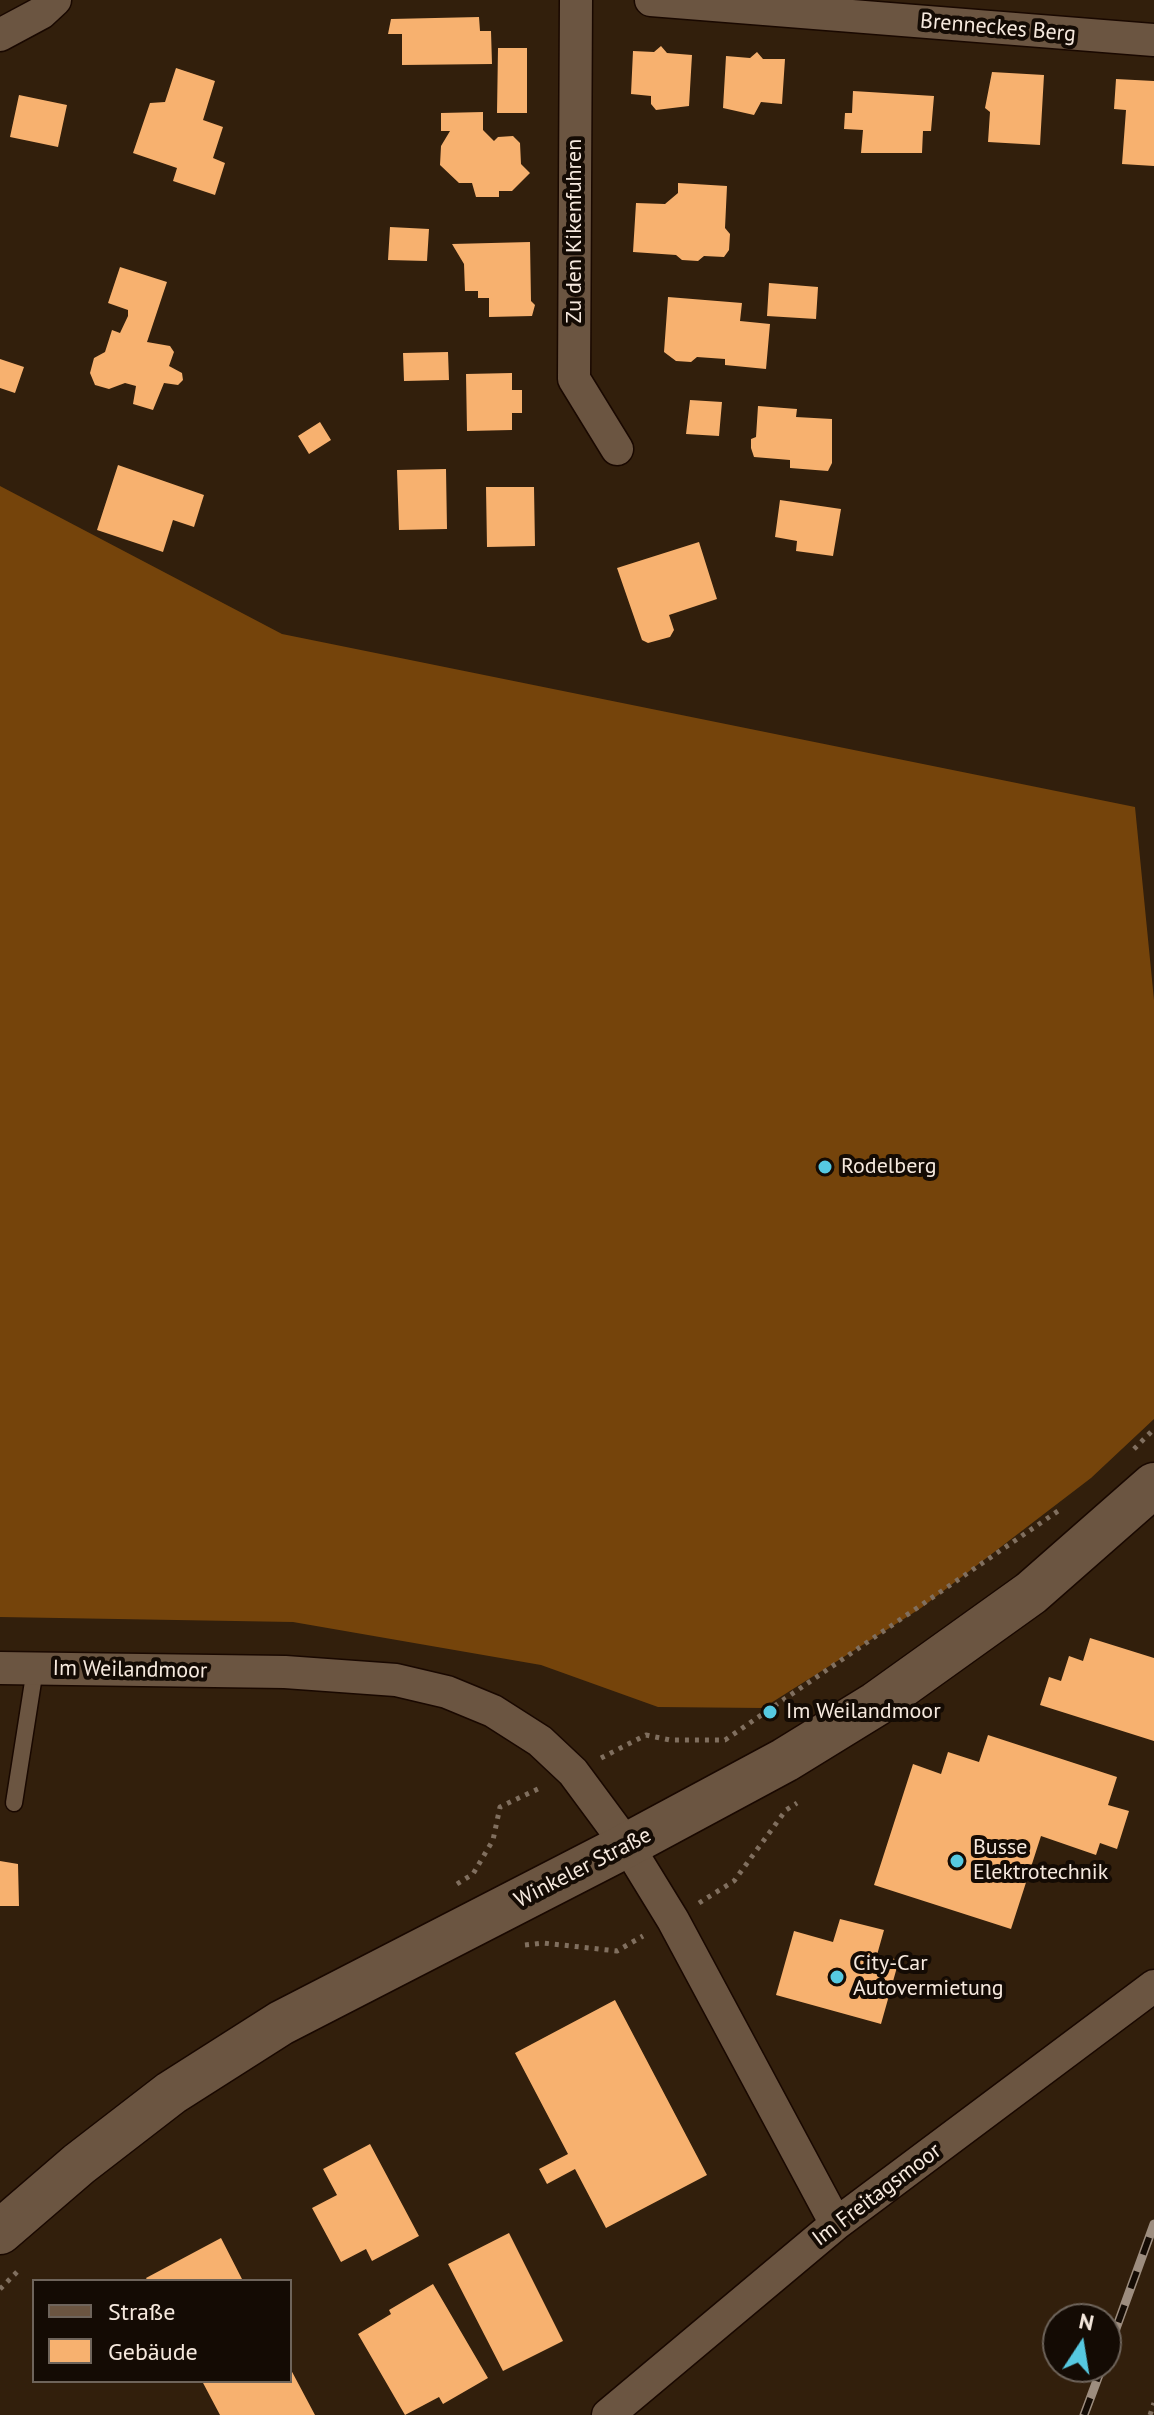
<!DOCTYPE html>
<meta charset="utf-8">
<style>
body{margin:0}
#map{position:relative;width:1154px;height:2415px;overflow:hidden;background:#321f0c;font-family:"PT Sans",sans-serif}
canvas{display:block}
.legend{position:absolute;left:32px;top:2279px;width:260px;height:104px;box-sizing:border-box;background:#140b04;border:2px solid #6e645b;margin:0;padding:10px 14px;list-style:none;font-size:24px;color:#f6e9de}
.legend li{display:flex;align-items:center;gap:16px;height:40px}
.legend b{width:40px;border:2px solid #6e645b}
.north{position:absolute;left:1042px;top:2303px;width:80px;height:80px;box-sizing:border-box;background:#140b04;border:2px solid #6e645b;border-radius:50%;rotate:12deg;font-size:22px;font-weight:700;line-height:32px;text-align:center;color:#f6e9de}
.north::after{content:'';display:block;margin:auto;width:28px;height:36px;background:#56c9e1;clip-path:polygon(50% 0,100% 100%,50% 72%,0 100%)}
</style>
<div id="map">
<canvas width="1154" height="2415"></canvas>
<ul class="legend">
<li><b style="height:10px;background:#6b5541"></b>Straße</li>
<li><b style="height:22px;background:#f7b16f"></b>Gebäude</li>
</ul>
<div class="north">N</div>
</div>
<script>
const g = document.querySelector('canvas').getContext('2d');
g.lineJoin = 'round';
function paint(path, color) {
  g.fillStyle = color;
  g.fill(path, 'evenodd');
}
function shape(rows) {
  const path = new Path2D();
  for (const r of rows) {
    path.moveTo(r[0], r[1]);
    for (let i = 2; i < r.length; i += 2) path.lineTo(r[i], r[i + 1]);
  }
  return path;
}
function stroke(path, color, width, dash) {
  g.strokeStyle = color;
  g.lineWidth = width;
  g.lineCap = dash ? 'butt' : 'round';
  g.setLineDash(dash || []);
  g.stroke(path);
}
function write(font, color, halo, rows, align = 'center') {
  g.font = font + ' "PT Sans",sans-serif';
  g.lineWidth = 8;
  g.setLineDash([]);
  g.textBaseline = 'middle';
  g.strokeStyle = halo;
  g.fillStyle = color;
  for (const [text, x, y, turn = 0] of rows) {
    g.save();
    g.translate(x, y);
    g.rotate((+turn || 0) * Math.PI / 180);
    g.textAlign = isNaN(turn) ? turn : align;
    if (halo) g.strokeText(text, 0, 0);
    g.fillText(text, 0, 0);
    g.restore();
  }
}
const forest = shape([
 [0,486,282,634,1135,807,1154,1000,1154,1419,1091,1478,921,1608,763,1708,658,1707,541,1665,293,1622,0,1617]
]);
const building = shape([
 [479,17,480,31,491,31,492,64,402,65,402,34,388,34,391,19],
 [661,46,667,53,692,55,689,106,656,110,651,104,651,96,631,94,633,51,654,52],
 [498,48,527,48,527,113,497,113],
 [757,52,763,59,785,59,782,104,761,102,754,115,723,108,726,56,750,58],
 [176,68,215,81,203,120,223,127,213,158,225,163,215,195,173,181,177,168,133,153,150,103,165,102],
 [992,72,1044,75,1040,145,988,142,990,112,985,108],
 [1116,79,1154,81,1154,166,1122,164,1126,110,1114,109],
 [853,91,934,96,931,131,923,131,922,153,861,153,863,130,844,129,845,113,852,113],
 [19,95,67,105,58,147,10,137],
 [483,112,483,130,494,141,498,137,513,136,520,143,521,164,530,173,512,191,499,191,499,197,476,197,472,183,459,183,440,165,441,146,450,131,441,131,441,113],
 [678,183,727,186,725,228,730,234,729,250,724,257,704,256,698,261,682,260,676,255,633,252,636,203,665,204,678,193],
 [390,227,429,229,427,261,388,260],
 [530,242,531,301,535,305,532,316,489,317,489,298,478,298,478,291,465,291,464,264,452,244],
 [120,267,167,282,147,342,170,346,174,352,169,366,182,373,183,380,178,385,164,383,153,410,133,404,136,386,125,383,109,389,95,385,90,373,94,358,105,352,112,330,120,333,128,316,128,310,108,303],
 [769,283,818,287,816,319,767,316],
 [668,297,742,303,740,321,770,324,766,369,725,365,725,359,697,357,691,362,676,361,664,352],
 [448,352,449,380,404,381,403,353],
 [0,359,24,367,15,393,0,388],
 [512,373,512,390,522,390,522,413,512,413,512,430,467,431,466,374],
 [690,400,722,402,719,436,686,434],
 [758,406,797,409,796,417,832,419,832,463,828,471,790,468,790,460,754,457,751,448,751,439,756,437],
 [320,422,331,440,309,454,298,436],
 [118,465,204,495,194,527,173,520,163,552,97,530],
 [446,469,447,529,399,530,397,470],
 [486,487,534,487,535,546,487,547],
 [780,500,841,509,833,556,796,551,797,541,775,537],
 [699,542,717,599,669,615,674,630,670,637,648,643,642,640,617,568],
 [1090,1638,1154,1658,1154,1741,1040,1705,1049,1677,1061,1681,1069,1656,1083,1661],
 [988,1735,1117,1777,1108,1805,1129,1811,1117,1849,1100,1843,1096,1855,1041,1836,1011,1929,874,1885,913,1764,941,1774,948,1752,979,1762],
 [0,1861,18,1864,19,1906,0,1906],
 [840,1919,884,1930,877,1955,899,1960,881,2024,776,1995,794,1931,833,1942],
 [615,2000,707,2175,606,2228,575,2169,547,2184,539,2169,568,2154,515,2053],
 [370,2144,419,2236,372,2261,366,2249,341,2262,312,2208,337,2195,323,2169],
 [509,2233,563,2341,503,2371,448,2264],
 [221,2238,243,2281,148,2281,146,2278],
 [433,2284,488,2378,443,2404,439,2397,405,2415,358,2334,391,2314,389,2310],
 [290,2368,315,2415,220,2415,202,2381,290,2381]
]);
const path = shape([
 [1134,1449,1154,1429],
 [601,1758,646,1735,670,1740,725,1740,1058,1511],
 [457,1884,473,1874,493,1840,500,1807,542,1787],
 [699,1903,734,1881,786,1810,797,1803],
 [525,1945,543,1943,617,1951,643,1936],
 [0,2289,19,2270],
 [1150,2415,1154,2403]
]);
const lane = shape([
 [14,1803,35,1669]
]);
const street = shape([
 [576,0,574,379,617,449],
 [651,0,1154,40],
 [0,35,41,13,55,0],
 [0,1668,285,1672,396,1680,447,1692,493,1711,540,1741,573,1772,627,1845,673,1920,836,2224],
 [608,2415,836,2224,1154,1986]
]);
const secondary = shape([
 [0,2232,79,2164,171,2093,281,2023,627,1845,785,1760,876,1704,1031,1593,1154,1485]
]);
const rail = shape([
 [1106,2356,1154,2224],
 [1084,2415,1102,2367]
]);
const markers = [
 [825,1167,8,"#56c9e1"],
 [770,1712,8,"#56c9e1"],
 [957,1861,8,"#56c9e1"],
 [837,1977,8,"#56c9e1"]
];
const streetNames = [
 ["Brenneckes Berg",998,28,5],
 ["Zu den Kikenfuhren",575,231,-90],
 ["Im Weilandmoor",130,1670,1],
 ["Winkeler Straße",583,1868,-27],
 ["Im Freitagsmoor",877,2195,-37]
];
const poiNames = [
 ["Rodelberg",841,1167],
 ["Im Weilandmoor",786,1712],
 ["Busse",973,1848],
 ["Elektrotechnik",973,1873],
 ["City-Car",853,1964],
 ["Autovermietung",853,1989]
];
paint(forest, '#75440b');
paint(building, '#f7b16f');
stroke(lane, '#190800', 19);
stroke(street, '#190800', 35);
stroke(secondary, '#190800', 47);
stroke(path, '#806f5f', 5, [4, 6]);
stroke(lane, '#6b5541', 16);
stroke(street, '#6b5541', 32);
stroke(secondary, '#6b5541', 44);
stroke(rail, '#9d8d7f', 9);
stroke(rail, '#140b04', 6, [18]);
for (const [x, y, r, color] of markers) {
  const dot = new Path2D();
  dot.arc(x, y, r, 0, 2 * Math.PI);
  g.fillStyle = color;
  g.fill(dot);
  stroke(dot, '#140b04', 3);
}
write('22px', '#f6e9de', '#140b04', streetNames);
write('22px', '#f6e9de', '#140b04', poiNames, 'left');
</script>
